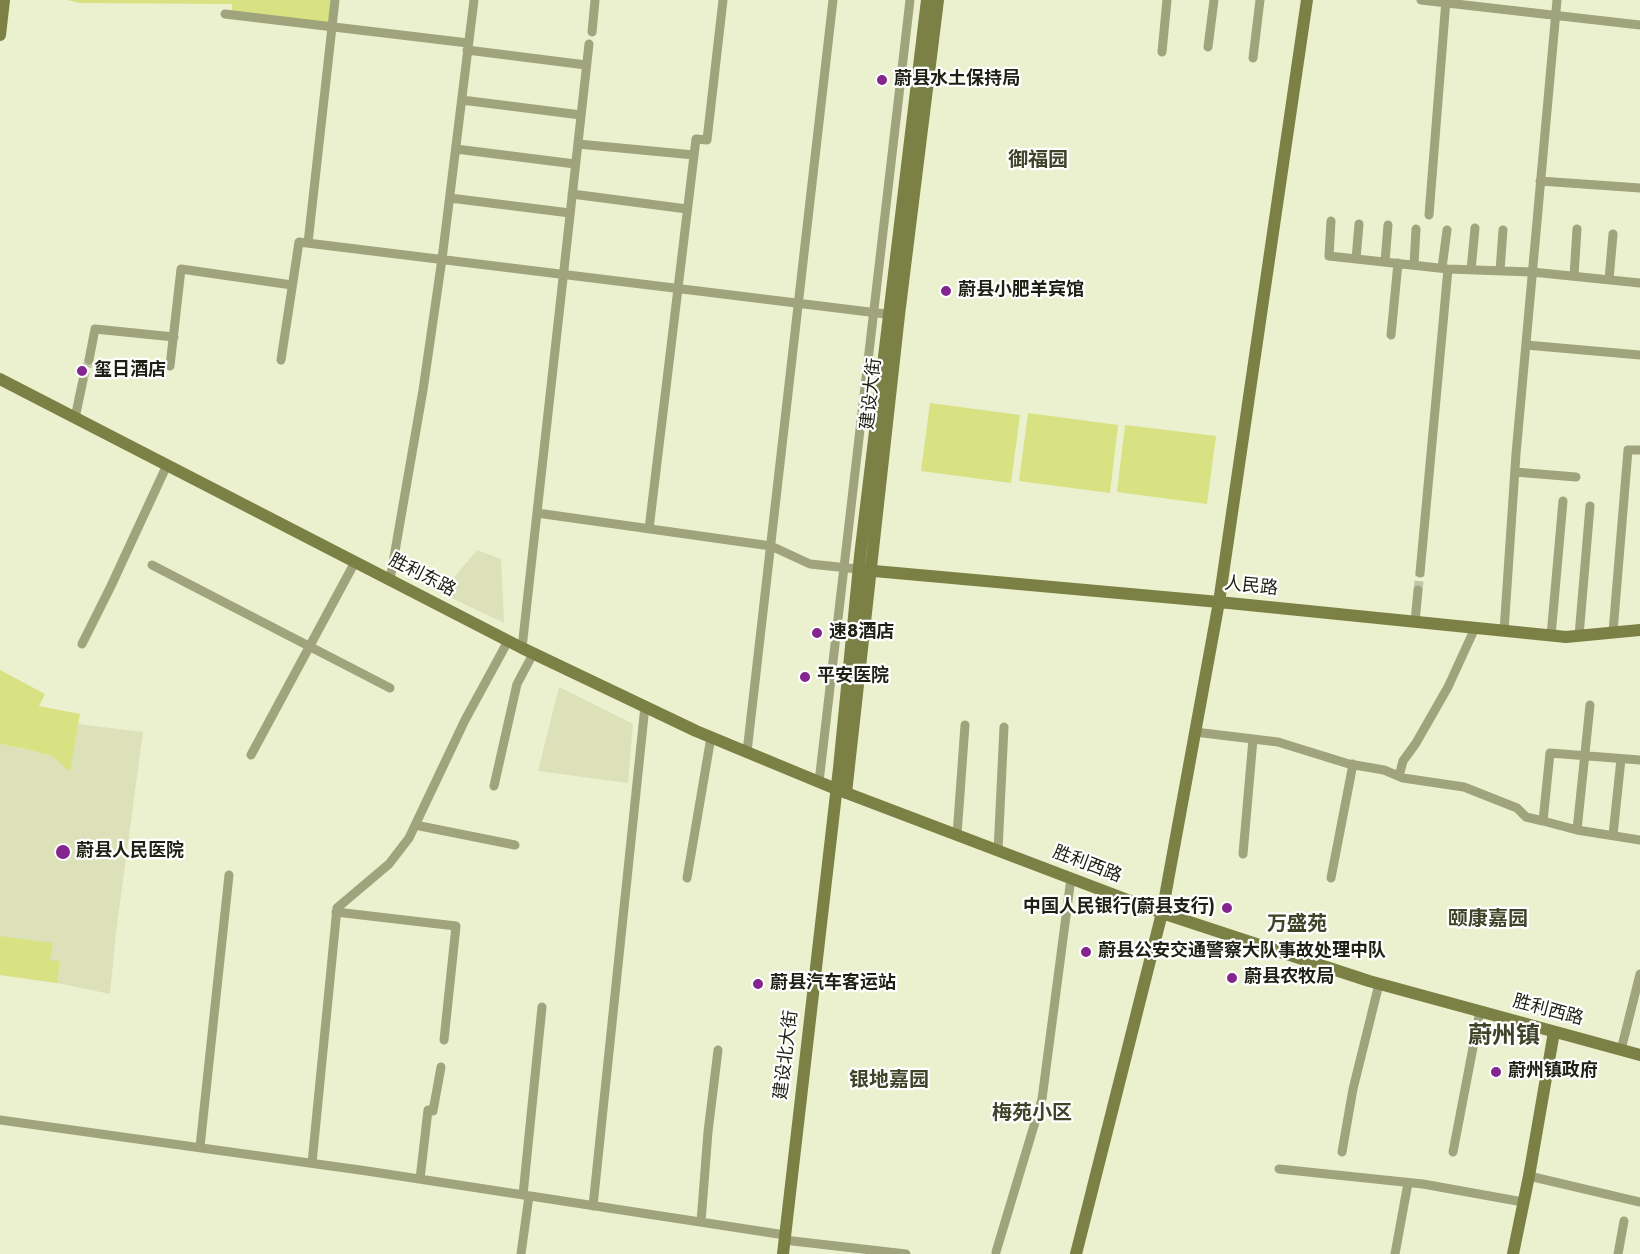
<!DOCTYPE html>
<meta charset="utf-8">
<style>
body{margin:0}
canvas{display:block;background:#ebf0ce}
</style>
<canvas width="1640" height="1254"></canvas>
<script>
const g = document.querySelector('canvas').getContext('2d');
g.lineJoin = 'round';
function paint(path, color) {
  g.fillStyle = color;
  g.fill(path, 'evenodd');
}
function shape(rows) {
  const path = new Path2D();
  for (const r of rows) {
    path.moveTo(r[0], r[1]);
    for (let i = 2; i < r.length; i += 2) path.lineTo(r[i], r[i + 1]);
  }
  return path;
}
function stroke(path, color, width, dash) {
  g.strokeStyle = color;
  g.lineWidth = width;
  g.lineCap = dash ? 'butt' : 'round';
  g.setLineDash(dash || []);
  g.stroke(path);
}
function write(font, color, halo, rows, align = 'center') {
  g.font = font + ' Jost,"Noto Sans SC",sans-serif';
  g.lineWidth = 4.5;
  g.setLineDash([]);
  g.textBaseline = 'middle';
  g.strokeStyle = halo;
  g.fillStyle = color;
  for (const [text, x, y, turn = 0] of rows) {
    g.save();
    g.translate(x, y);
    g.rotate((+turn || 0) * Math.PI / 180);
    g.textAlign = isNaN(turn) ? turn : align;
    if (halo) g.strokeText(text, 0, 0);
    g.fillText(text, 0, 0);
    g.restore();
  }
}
const built = shape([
 [477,550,501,559,504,623,441,593],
 [559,687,633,724,628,783,538,771],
 [78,724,143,732,116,932,110,994,57,983,0,975,0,744,26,749,52,756,74,747]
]);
const green = shape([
 [67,0,331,0,329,24,232,12,232,4,80,3],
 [930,403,1020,415,1011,483,921,471],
 [1028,413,1118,425,1110,493,1019,481],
 [1125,425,1216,436,1207,504,1117,492],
 [0,670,45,694,39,706,80,714,70,772,52,756,26,749,0,744],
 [0,936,53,943,50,960,60,961,57,983,0,975]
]);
const streetTunnel = shape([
 [83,380,89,360],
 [1418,590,1420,573]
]);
const street = shape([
 [1421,0,1640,25],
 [225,14,468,43],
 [592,32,595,0],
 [1208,47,1214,0],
 [467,50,586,65],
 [1162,52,1167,0],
 [1253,58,1260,0],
 [462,100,581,115],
 [578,144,694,155],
 [456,149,575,164],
 [1540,181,1640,188],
 [572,194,687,209],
 [450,198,570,213],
 [1429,215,1446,0],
 [1331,221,1329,256,1448,269,1532,272,1640,283],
 [308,243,335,0],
 [1356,259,1359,224],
 [1385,262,1388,225],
 [1414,265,1416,229],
 [1442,268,1447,230],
 [1471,270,1475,228],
 [1500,271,1503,230],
 [1574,276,1577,229],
 [1609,280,1613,234],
 [1391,335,1398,263],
 [1526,345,1640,355],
 [89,360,95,329,174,337],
 [281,360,299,242,894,315],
 [170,366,181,269,292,285],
 [75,418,83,380],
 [1515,472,1576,477],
 [537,513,771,546,810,564,858,569],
 [649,529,696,139,707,140,723,0],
 [152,565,390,688],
 [1420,573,1448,269],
 [390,580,423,390,442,259,474,0],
 [1415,622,1418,590],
 [1504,631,1516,454,1557,0],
 [1613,632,1628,450,1640,450],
 [1551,636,1563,501],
 [1579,636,1590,506],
 [82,644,111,586,167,465],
 [522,648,589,44],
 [1195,732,1278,742,1349,764,1384,770,1403,778,1464,787,1517,808,1526,817,1543,821,1550,753,1640,760],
 [747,752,833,0],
 [251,755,355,562],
 [1399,776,1403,761,1416,743,1448,687,1475,628],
 [819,782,910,0],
 [494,786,517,684,533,654],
 [1543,821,1577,830,1640,840],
 [415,825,515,845],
 [1577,830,1590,705],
 [957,835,965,725],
 [1613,835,1621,759],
 [998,851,1004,727],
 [1243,854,1253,739],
 [687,878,711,737],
 [1331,878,1353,764],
 [336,912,456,926,444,1040],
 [1621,1050,1640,974],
 [0,1120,367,1171,785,1235],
 [200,1147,229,875],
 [1342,1152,1353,1089,1379,984],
 [1453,1152,1480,1011],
 [312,1163,337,908,389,864,409,838,465,720,508,641],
 [1279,1169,1423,1184,1523,1202],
 [1529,1176,1640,1202],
 [420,1179,428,1110,433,1111,441,1067],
 [523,1195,542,1007],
 [593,1206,645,706],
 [701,1222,708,1132,718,1050],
 [784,1240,906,1254],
 [996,1252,1042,1099,1071,878],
 [521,1254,529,1196],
 [1395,1254,1408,1183],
 [1618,1254,1624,1221]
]);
const secondary = shape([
 [0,35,4,0],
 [0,379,522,648,696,731,836,789,1162,913,1369,981,1640,1055],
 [863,570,1219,602,1566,637,1640,630],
 [846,793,899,315,938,0],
 [783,1254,839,768,860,556,927,0],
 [1076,1254,1162,913,1219,602,1307,0],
 [1513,1254,1529,1176,1554,1032]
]);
const markers = [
 [882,80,6,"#84248f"],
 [946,291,6,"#84248f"],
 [82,371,6,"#84248f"],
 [817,633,6,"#84248f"],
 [805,677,6,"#84248f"],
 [63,852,8,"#84248f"],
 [1227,908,6,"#84248f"],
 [1086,952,6,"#84248f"],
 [1232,978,6,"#84248f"],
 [758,984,6,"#84248f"],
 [1496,1072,6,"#84248f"]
];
const poiNames = [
 ["蔚县水土保持局",894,80],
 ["蔚县小肥羊宾馆",958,291],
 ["玺日酒店",94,371],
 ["速8酒店",829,633],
 ["平安医院",817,677],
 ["蔚县人民医院",76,852],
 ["中国人民银行(蔚县支行)",1215,908,"right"],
 ["蔚县公安交通警察大队事故处理中队",1098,952],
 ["蔚县农牧局",1244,978],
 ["蔚县汽车客运站",770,984],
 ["蔚州镇政府",1508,1072]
];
const streetNames = [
 ["建设大街",872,394,-84],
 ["胜利东路",422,576,27],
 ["人民路",1251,587,6],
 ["胜利西路",1087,865,21],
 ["胜利西路",1548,1011,15],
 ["建设北大街",787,1055,-83]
];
const neighbourhoodNames = [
 ["御福园",1038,161],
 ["颐康嘉园",1488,920],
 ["万盛苑",1297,925],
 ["银地嘉园",889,1081],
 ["梅苑小区",1032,1114]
];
const districtNames = [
 ["蔚州镇",1504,1037]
];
paint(built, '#dce1ba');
paint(green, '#d8e282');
stroke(streetTunnel, '#c2c6a9', 9, [9, 4.5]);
stroke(street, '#9fa47d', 9);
stroke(secondary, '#7b8145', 12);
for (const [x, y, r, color] of markers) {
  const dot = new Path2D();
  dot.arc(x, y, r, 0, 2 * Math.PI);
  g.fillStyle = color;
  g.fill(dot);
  stroke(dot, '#fff', 2);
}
write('bold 18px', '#1f2014', '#fff', poiNames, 'left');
write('18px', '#1f2014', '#fff', streetNames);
write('bold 20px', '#404328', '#fff', neighbourhoodNames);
write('bold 24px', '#404328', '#fff', districtNames);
</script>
